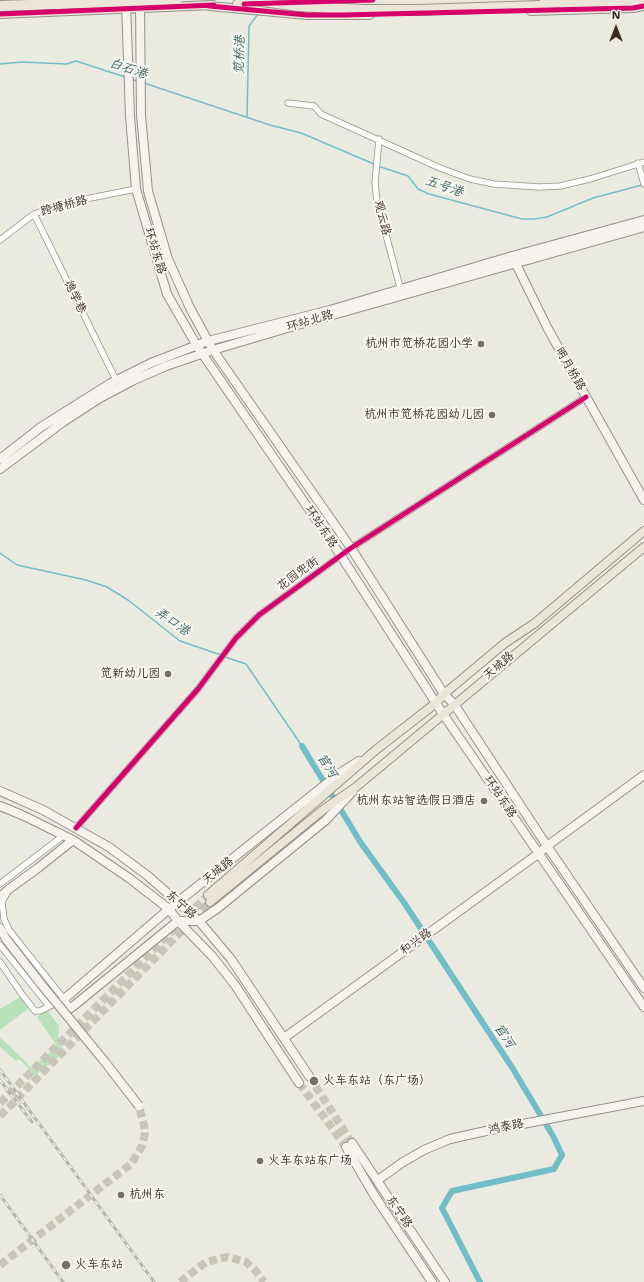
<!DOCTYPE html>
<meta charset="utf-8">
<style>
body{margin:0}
#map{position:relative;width:644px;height:1282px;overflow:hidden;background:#ebeae0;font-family:"Shantell Sans",sans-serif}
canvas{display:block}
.north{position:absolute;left:596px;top:8px;width:40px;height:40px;-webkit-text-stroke:3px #f6f6f2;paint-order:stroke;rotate:0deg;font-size:11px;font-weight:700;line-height:16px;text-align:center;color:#3b2a1e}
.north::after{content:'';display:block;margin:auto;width:14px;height:18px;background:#3b2a1e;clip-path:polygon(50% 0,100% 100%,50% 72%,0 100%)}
</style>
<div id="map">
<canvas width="644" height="1282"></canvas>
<div class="north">N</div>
</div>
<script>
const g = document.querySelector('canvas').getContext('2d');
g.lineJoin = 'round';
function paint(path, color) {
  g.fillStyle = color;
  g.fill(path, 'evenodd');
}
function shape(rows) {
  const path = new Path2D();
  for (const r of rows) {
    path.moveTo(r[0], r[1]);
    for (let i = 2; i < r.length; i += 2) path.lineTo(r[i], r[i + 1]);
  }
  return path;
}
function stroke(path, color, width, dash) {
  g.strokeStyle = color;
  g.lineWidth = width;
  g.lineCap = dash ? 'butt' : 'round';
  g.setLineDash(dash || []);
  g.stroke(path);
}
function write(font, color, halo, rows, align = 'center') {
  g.font = font + ' "Shantell Sans","LXGW WenKai TC",sans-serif';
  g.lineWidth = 4;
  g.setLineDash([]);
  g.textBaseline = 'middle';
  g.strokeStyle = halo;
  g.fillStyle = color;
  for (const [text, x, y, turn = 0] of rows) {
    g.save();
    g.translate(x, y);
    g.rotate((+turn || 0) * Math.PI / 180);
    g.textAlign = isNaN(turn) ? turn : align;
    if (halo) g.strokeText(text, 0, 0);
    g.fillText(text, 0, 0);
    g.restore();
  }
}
const green = shape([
 [20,997,29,1008,0,1030,0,1009],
 [47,1010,59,1026,58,1042,65,1052,35,1075,19,1059,16,1061,0,1047,0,1037,32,1068,57,1046,37,1017]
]);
const stream = shape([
 [0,64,22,62,67,64,76,61,125,77],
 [131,79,139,82],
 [144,83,270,125,301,133,374,164],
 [247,117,249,26,258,14],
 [378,166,408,176,418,189,429,194,522,219,534,219,547,217,593,198,642,185],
 [0,553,17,565,86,580,107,587,128,600,180,641,221,655],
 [225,657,246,664,302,746]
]);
const canal = shape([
 [302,746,361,843,405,904,513,1069,553,1136,562,1155,554,1169,452,1191,442,1208,480,1282]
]);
const secondaryTunnel = shape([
 [309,1076,352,1143],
 [299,1083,346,1147],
 [0,1265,131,1164,142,1146,145,1133,144,1125,139,1106],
 [180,1282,206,1262,227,1257,246,1262,255,1270,264,1282]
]);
const primaryTunnel = shape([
 [0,1103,208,895],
 [0,1116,210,902]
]);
const street = shape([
 [288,103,314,106,321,114,440,168,470,179,494,184,539,187,560,186,590,179,644,162],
 [379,139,375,183,377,201,401,291],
 [638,163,644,184],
 [34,214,116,380],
 [0,240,34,214,65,203,136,189],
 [76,828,198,689,236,638,259,615,351,548,586,397],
 [0,884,64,835],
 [7,893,2,902,4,919,9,930,71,1008],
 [0,945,49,1006],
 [0,962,21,993,35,1011,40,1011,58,1002]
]);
const secondary = shape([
 [126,3,130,116,136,189,167,294,197,346,341,556,443,714,644,1007],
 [140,3,141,115,148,191,168,259,190,308,213,350,351,548,444,694,454,704,547,846,644,988],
 [514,260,548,329,644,500],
 [0,459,41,427,111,383,151,363,208,341,330,310,512,256,644,220],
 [0,469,63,422,100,398,134,380,166,366,213,350,301,324,644,227],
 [0,791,43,810,109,847,148,876,199,921,231,959,309,1076],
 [0,806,22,815,73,840,129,878,169,909,178,921,212,956,235,985,299,1083],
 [0,897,9,889,38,868,73,840],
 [0,928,6,939],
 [63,1000,169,909,340,773,359,761],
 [71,1008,178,921,199,921,218,908,326,820,353,791],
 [284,1038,538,854,547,846,644,775],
 [352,1143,445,1282],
 [346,1147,374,1195,432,1282],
 [378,1180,403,1162,424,1150,450,1139,486,1131,644,1101]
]);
const primary = shape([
 [299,2,339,1],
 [237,4,263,3],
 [209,6,307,15,370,15],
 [531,11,633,8,644,6],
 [0,14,213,5],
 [208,895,377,749,436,703,444,694,505,643,535,623,644,531],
 [210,902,324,809,356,787,644,547]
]);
const highway = shape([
 [333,1,387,4,481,2,610,2,640,0]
]);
const rail = shape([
 [0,1070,154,1282],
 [0,1080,32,1122],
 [0,1195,63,1282]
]);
const secondaryBridge = shape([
 [6,939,41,984,105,1062,139,1106]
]);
const highwayBridge = shape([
 [255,0,299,6,363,10,418,10,540,6],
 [0,6,176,0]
]);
const cycleway = shape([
 [244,4,373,0],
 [209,6,307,15,343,15,633,8,644,6],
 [0,14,214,5],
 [76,828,198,689,236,638,259,615,351,548,586,397]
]);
const markers = [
 [481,344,4,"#796d62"],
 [492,415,4,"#796d62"],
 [168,674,4,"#796d62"],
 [484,801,4,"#796d62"],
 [314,1081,5,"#796d62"],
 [260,1161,4,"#796d62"],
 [121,1195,4,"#796d62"],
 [66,1265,5,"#796d62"]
];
const streetNames = [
 ["跨塘桥路",64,206,-15],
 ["观云路",382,218,76],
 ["环站东路",155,251,73],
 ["德学巷",75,297,64],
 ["环站北路",310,321,-16],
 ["明月桥路",570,369,60],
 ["环站东路",321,527,56],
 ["花园兜街",298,574,-36],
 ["天城路",499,666,-40],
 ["环站东路",500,797,56],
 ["天城路",218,871,-39],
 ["东宁路",181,905,42],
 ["和兴路",416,942,-36],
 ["鸿泰路",506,1127,-11],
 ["东宁路",399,1212,56]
];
const poiNames = [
 ["杭州市笕桥花园小学",473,344],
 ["杭州市笕桥花园幼儿园",484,415],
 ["笕新幼儿园",160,674],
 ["杭州东站智选假日酒店",476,801],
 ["火车东站（东广场）",323,1081,"left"],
 ["火车东站东广场",268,1161,"left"],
 ["杭州东",129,1195,"left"],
 ["火车东站",75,1265,"left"]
];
const waterNames = [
 ["笕桥港",240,55,-89],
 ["白石港",128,69,18],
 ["五号港",444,187,19],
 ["弄口港",172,622,35],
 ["官河",327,766,58],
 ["官河",504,1036,56]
];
paint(green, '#b7e2ba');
stroke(stream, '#72bec8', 1.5);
stroke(canal, '#72bec8', 6);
stroke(secondaryTunnel, '#c8c4b9', 8, [8, 4]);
stroke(primaryTunnel, '#c8c4b9', 8, [8, 4]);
stroke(street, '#94918a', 7);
stroke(secondary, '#94918a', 10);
stroke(primary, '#94918a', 10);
stroke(highway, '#94918a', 12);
stroke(street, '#fcfcfa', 5.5);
stroke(secondary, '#f6f2ed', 8);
stroke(primary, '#ebe4d9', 8);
stroke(highway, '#ebe4d9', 10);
stroke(rail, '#b6b4b1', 3);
stroke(rail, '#f6f6f2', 1.5, [4.5]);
stroke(secondaryBridge, '#94918a', 10, []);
stroke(highwayBridge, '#94918a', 12, []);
stroke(secondaryBridge, '#f6f2ed', 8);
stroke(highwayBridge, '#ebe4d9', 10);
stroke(cycleway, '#d6006c', 5);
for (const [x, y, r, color] of markers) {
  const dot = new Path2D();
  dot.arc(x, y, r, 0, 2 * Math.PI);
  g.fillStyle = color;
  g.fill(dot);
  stroke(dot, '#f6f6f2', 1.5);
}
write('12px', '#3b2a1e', '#f6f6f2', streetNames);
write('12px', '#3b2a1e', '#f6f6f2', poiNames, 'right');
write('italic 13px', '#3c5e5e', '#f6f6f2', waterNames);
</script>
